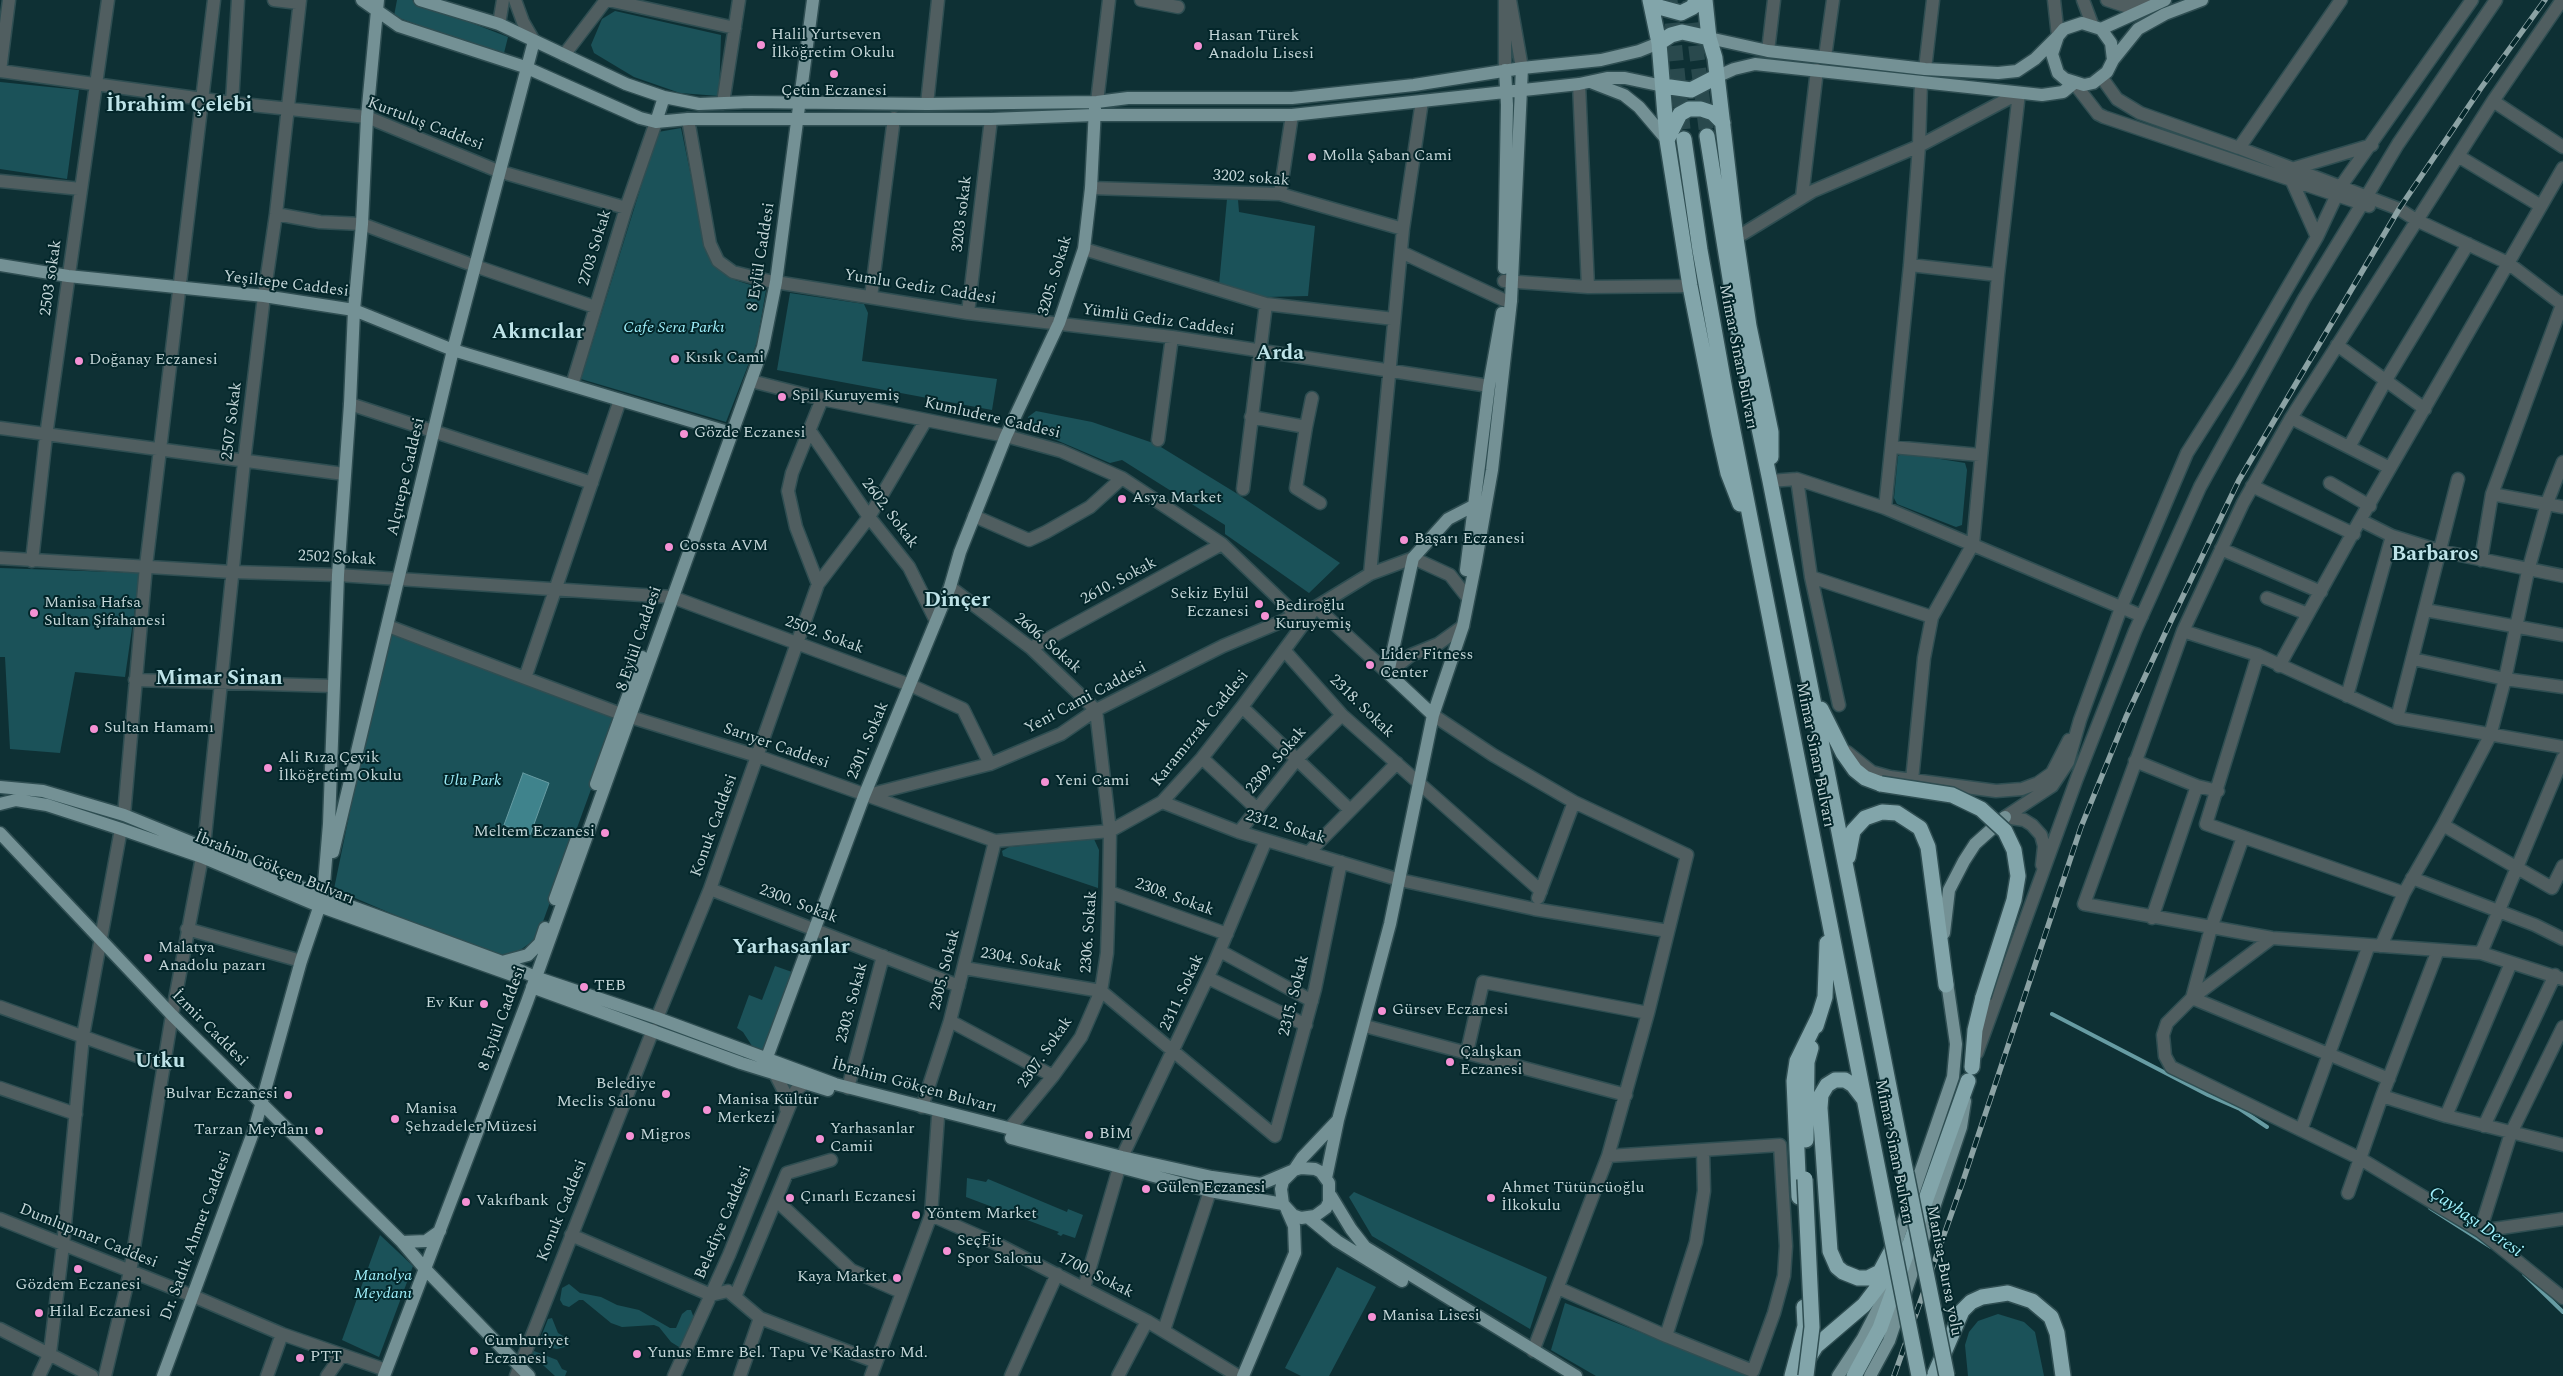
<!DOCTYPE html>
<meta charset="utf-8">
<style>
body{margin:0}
canvas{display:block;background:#0e3034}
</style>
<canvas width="2563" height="1376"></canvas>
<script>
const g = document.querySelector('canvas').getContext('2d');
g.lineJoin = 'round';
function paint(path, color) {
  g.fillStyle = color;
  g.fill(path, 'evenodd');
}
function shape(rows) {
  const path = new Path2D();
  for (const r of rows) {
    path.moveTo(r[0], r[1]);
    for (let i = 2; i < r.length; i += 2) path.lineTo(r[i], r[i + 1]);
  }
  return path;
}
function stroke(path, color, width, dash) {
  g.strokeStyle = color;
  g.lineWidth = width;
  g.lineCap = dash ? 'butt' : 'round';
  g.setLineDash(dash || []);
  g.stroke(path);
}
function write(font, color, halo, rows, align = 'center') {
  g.font = font + ' Spectral,serif';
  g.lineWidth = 4;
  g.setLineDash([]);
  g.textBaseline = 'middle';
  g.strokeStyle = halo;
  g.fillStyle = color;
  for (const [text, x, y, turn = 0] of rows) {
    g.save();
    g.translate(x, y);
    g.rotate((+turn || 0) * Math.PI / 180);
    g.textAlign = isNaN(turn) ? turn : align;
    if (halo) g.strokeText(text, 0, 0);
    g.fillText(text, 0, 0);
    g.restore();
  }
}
const green = shape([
 [397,0,412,0,508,37,503,57,394,16],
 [615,11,721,35,719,96,680,93,634,77,594,53,591,45,602,19],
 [0,82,79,90,67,179,0,169],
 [681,128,707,254,719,270,735,280,766,290,757,342,726,422,581,379,658,132],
 [1227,199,1238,200,1239,212,1315,226,1308,296,1266,297,1219,285],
 [790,293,864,304,868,313,862,361,997,379,992,410,777,370],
 [1036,411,1092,422,1156,444,1236,493,1340,563,1309,593,1225,534,1225,525,1122,460,1110,463,1028,428,1028,417],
 [1903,453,1965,463,1967,470,1962,525,1956,527,1897,504,1894,498,1898,456],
 [0,568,140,573,125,677,75,672,60,753,10,749,5,657,0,657],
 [388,626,618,715,537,938,516,953,501,956,430,930,334,889],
 [1094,839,1099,850,1098,888,1003,856,1002,851,1009,847],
 [775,966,792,972,762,1051,754,1049,743,1032,737,1028,749,995,762,1000],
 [967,1178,986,1182,988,1179,1067,1212,1068,1209,1083,1215,1075,1238,1063,1234,1061,1236,1057,1234,1059,1232,966,1197],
 [1354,1192,1547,1277,1530,1329,1372,1236,1349,1197],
 [380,1235,413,1266,379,1357,342,1340],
 [1337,1267,1376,1287,1329,1376,1301,1376,1285,1368],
 [569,1284,580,1293,601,1297,617,1305,639,1310,670,1328,676,1328,682,1314,687,1310,691,1310,695,1321,686,1340,679,1347,671,1342,659,1327,654,1325,622,1327,611,1323,583,1300,579,1300,569,1307,563,1305,560,1300,562,1288],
 [1565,1303,1753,1376,1596,1376,1551,1350],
 [1998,1314,2024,1322,2035,1332,2044,1376,1968,1376,1965,1345,1969,1332,1978,1321],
 [552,1318,558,1333,570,1340,569,1346,557,1349,541,1346,539,1342,548,1319],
 [534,1351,557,1360,562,1369,567,1371,565,1376,555,1376,532,1355]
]);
const water = shape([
 [523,773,549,783,530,835,504,825,523,773]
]);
const stream = shape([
 [2052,1014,2208,1095,2240,1109,2267,1127],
 [2430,1208,2491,1247],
 [2524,1274,2563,1312]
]);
const highwayTunnel = shape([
 [1670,0,1684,139],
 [1690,0,1707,136]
]);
const minor = shape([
 [274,0,299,3],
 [515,0,523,22,534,41],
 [608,0,735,28],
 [1141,0,1178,7],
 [1510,0,1522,68],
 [2054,0,2058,36],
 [2083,0,2092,24],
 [2107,0,2125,6,2151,6],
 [2562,0,2493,101,2291,418,2243,503,2183,631,2084,904,2272,938,2481,953,2563,979],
 [499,24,503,0],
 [1768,51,1774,0],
 [564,55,606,0],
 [1825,57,1833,0],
 [1925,69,1933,0],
 [1505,70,1505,0],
 [0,71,232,103,367,117,498,171,626,208],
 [0,71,9,0],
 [2102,78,2117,99,2140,113,2239,148,2399,209,2416,220,2508,263,2563,305],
 [2074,83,2098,114,2104,117,2369,206],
 [1579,84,1588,287],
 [2493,101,2563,147],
 [1097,102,1109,0],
 [232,103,238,0],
 [723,103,739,0],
 [927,104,938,0],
 [688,119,710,244,718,261,733,272,769,281,968,313,1172,337,1489,386],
 [2239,148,2341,0],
 [2458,156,2541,206],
 [2295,168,2372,145],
 [2291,179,2317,237],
 [0,181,81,189],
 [1091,188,1280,194,1403,229],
 [1280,194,1292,115],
 [1802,197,1817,70],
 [276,214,320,222,362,224,475,266,595,307],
 [1736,238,1813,191,1919,146,2019,93],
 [1084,249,1266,304,1394,319],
 [1401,252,1504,300,1511,301],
 [1910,265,1998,275],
 [1504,281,1588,287,1690,286],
 [871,297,894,118],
 [968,313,991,119],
 [2337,345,2425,409],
 [751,381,822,399,1006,436,1061,451,1122,478,1222,544,1296,615],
 [572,385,626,208,656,122],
 [620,400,525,678,621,714,757,756,995,841,1110,831,1162,802,1202,758,1242,707,1316,607],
 [350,404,592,483],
 [1251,417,1306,427,1296,488,1320,503],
 [2291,418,2390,468],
 [1306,427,1312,398],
 [0,428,344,474],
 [810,431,869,517,909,567,936,621],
 [1158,440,1172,337],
 [1892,447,1980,455],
 [2349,447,2386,380,2468,244],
 [1797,479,1811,577,1839,705],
 [1770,481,1797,479,1885,508,2142,616],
 [2330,483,2370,506],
 [2252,486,2354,534],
 [1243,489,1266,304],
 [2492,494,2563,507],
 [1885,508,1910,265,1919,146,1921,82],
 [974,516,1029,540,1046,532,1090,507,1122,478],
 [2360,520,2392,536,2440,551,2563,576],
 [2221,549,2321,592],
 [0,558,232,572,338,575,672,597,910,685,963,709,990,764],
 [2481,560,2492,494,2563,302],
 [32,561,46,436,108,0],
 [1370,574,1403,229,1422,101],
 [1811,577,1932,617],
 [818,584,796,527,788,491,792,473,822,399],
 [950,587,1031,648,1096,710,1102,762,1110,831,1109,892,1107,953,1101,991,1081,1037,1053,1076,1009,1129],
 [2267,598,2308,614],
 [1316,607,1388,673,1411,655,1438,644,1463,626],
 [2425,610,2563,635],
 [388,626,525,678],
 [2183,631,2258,655,2397,718,2563,747],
 [1031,648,1222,544],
 [1284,650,1342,715,1541,891],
 [2258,655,2206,824,2404,893],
 [2413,659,2505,679,2563,687],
 [2279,666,2360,520,2563,168],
 [135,680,333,686],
 [2347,696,2392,536],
 [1242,707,1349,809],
 [1433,715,1493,755,1574,802,1687,855,1648,1013,1608,1156,1533,1351],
 [2397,718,2458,479],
 [1847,752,1872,772,1890,777,1996,791,2022,789,2038,783,2052,773,2069,740],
 [1202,758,1257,809],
 [2135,761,2197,786,2218,791],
 [1912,780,1924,658,1932,617,1973,544,1998,275,2019,93],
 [864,796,990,764,1061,734,1096,710,1223,646,1316,607,1370,574,1413,558,1450,575,1468,598],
 [1162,802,1239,832,1400,880,1534,909,1668,931],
 [124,815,146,566,214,0],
 [2005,817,2052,786,2068,762,2080,720,2121,608,2187,453,2239,371,2317,237,2341,186,2472,0],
 [2005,817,2024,820,2032,825,2041,835,2044,846,2042,865],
 [2443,825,2490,736,2505,679,2528,571,2547,503,2563,462],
 [1239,832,1297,759,1342,715],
 [2243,837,2211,928,2192,998,2389,1079],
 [204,846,244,462,264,296,276,214,300,0],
 [1308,853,1397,763],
 [2412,878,2535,925,2563,939],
 [710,889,959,986],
 [1109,892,1227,934],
 [1538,898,1574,802],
 [2152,918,2197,786],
 [187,929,301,961],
 [2272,938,2192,998,2167,1023,2163,1035,2165,1056,2171,1067,2359,1158,2480,1231,2563,1298],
 [2381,946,2404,893,2443,825,2552,888,2563,866],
 [1220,951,1312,1001],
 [2481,953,2563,758],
 [964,968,1101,991],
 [1208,978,1306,1025],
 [1101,991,1275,1136,1315,989,1341,862],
 [0,1007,165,1066],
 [657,1018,710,889,818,584,869,517,926,420],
 [950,1021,1053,1076],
 [1365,1026,1626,1095],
 [1467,1052,1483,982,1648,1013],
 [1977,1053,2077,778,2135,631,2200,487,2304,299,2362,204,2398,144,2496,0],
 [772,1068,786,1095,786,1109],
 [0,1088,76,1114],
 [848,1088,883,956],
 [2382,1096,2446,1116,2563,1145],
 [922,1107,950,1021,995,841],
 [2446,1116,2511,963],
 [2484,1126,2555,975],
 [2301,1130,2369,945],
 [1122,1157,1214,964,1266,840],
 [2348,1193,2382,1096,2438,950],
 [776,1200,851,1270,901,1292],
 [931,1215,999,1245,1147,1321,1238,1376],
 [0,1219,193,1296,282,1334,386,1370],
 [2480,1231,2511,1133,2563,1027],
 [2480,1231,2563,1219],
 [571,1235,711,1295,728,1291,760,1318,876,1362],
 [1084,1288,1119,1168],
 [1558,1288,1666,1336,1753,1371,1774,1313,1784,1276,1786,1246,1780,1145,1608,1156],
 [735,1297,787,1173,831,1160],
 [0,1329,92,1376],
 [1164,1330,1210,1191],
 [1666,1336,1696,1242,1704,1191,1703,1151],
 [39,1376,50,1353,63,1245,83,1036,121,829],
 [105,1376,130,1272,172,1015,202,857],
 [267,1376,282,1334],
 [327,1376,342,1355],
 [516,1376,653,1030],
 [674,1376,729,1255,796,1090,804,1084],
 [740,1376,760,1318],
 [871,1376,931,1215,938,1117],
 [1011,1376,1057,1274],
 [1118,1376,1147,1321]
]);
const major = shape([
 [362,0,399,26,525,67,640,118,656,122,688,119,991,119,1094,115,1292,115,1579,84,1607,78,1625,78,1663,86],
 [420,0,499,24,626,84,664,97,699,104,750,102,927,104,1097,102,1128,98,1292,98,1414,85,1522,68,1601,60,1639,51,1659,43],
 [2101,29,2165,0],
 [1709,38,1768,51,1925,69,1998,73,2017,71,2035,59,2058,36,2064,29,2082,23,2101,29,2111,43,2113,60,2107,72,2093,83,2084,85,2065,79,2058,73,2052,54,2058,36],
 [2113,60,2138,29,2165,14,2202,0],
 [1716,77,1734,69,1755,64,2042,95,2063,92,2074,83],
 [1593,83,1624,95,1639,107,1667,140],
 [656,122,664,97],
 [0,265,68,276,264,296,354,310,453,350,731,433],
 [1504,268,1507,105,1505,70],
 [1466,570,1489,386,1502,313],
 [1433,715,1388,673,1413,558,1448,519,1475,505],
 [596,784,642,657],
 [0,787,43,791,124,815,323,896,502,962,535,977,657,1018,835,1084,1122,1157,1212,1177,1261,1184,1294,1170,1301,1168,1315,1169,1321,1172,1329,1183,1329,1202,1326,1208,1315,1216,1301,1218,1293,1215,1283,1204,1281,1189,1283,1181,1294,1170,1302,1158,1338,1120],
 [0,804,16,800,47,805,121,829,202,857,319,906,515,976],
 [0,833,172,1015,402,1242,426,1270,529,1376],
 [333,852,453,350,534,41],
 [555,899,576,841],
 [1944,933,1949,890,1964,861,1975,844,2005,817],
 [502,962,528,955,540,943,545,928],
 [532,987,741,1063,828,1090],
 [766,1060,864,796,950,587,960,552,1006,436,1059,323,1084,249,1091,188,1095,108],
 [1011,1138,1210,1191,1283,1204],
 [1326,1178,1338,1120,1390,924,1433,715,1463,626,1476,561,1492,470,1511,301,1522,68],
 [1331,1196,1351,1229,1365,1247,1576,1376],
 [1309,1218,1337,1241,1402,1281],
 [402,1242,426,1241,440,1231],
 [1894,1249,1953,1077,1956,1044,1946,975],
 [163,1376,254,1130,301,961,323,896,329,824,338,575,350,404,354,310,362,224,367,117,378,0],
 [384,1376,527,1002,763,347,776,282,813,0],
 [1243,1376,1295,1253,1294,1226,1287,1210],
 [1838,1376,1863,1338,1881,1303,1888,1276],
 [1870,1376,1889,1341,1961,1127,1965,1101]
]);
const highway = shape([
 [1650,0,1659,43,1667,140,1690,286,1719,433,1728,473,1740,504],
 [1651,0,1659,7,1681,13,1693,7,1696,0],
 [1705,0,1709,38,1715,58,1736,238,1749,326,1771,432,1771,457],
 [1659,43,1671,35,1682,32,1709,38],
 [1663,86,1691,90,1716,77],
 [1707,136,1738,328,1770,481,1906,1173],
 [1668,138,1680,114,1689,109,1701,109,1713,113,1723,123],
 [1684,139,1700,250,1725,390,1888,1220],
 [1821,709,1843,753,1855,770,1865,778,1881,784],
 [1848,857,1853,831,1865,818,1882,812,1897,813,1920,828,1928,847,1946,985],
 [1816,1026,1825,997,1827,943],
 [1972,1067,1975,1030,1983,997],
 [1863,1098,1853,1085,1845,1080,1835,1080,1827,1085,1821,1095,1820,1108,1830,1251,1837,1267,1843,1272,1858,1278,1868,1278,1880,1272,1895,1244],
 [1806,1140,1807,1062,1811,1048],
 [1799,1197,1794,1081,1797,1061,1819,1016],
 [1806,1362,1816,1346,1864,1305,1880,1284,1886,1267],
 [1792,1376,1805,1326,1804,1307],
 [1854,1376,1880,1328,1968,1081],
 [1934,1376,1962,1311,1971,1302,1982,1297,2008,1293,2032,1301,2051,1317,2057,1333,2063,1376]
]);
const rail = shape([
 [1894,1376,1963,1181,2081,827,2126,717,2169,625,2239,480,2399,209,2481,88,2545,0]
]);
const highwayBridge = shape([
 [1881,784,1952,795,1981,809,2005,831,2014,850,2018,876,2014,900,1983,997],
 [1906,1173,1947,1376],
 [1805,1179,1812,1327,1806,1376],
 [1888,1220,1919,1376]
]);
const markers = [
 [761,45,5,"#f491d4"],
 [1198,46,5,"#f491d4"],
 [834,74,5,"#f491d4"],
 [1312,157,5,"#f491d4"],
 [675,359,5,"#f491d4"],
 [79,361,5,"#f491d4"],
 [782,397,5,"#f491d4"],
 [684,434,5,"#f491d4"],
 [1122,499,5,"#f491d4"],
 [1404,540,5,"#f491d4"],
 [669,547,5,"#f491d4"],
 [1259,604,5,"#f491d4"],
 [34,613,5,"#f491d4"],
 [1265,616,5,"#f491d4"],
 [1370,665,5,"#f491d4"],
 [94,729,5,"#f491d4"],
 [268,768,5,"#f491d4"],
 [1045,782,5,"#f491d4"],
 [605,833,5,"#f491d4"],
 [148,958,5,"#f491d4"],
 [584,987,5,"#f491d4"],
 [484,1004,5,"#f491d4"],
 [1382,1011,5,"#f491d4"],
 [1450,1062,5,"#f491d4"],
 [666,1094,5,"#f491d4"],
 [288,1095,5,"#f491d4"],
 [707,1110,5,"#f491d4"],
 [395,1119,5,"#f491d4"],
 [319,1131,5,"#f491d4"],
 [1089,1135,5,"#f491d4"],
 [630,1136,5,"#f491d4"],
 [820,1139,5,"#f491d4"],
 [1146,1189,5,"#f491d4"],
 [790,1198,5,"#f491d4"],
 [1491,1198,5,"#f491d4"],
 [466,1202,5,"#f491d4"],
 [916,1215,5,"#f491d4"],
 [947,1251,5,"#f491d4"],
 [78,1269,5,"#f491d4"],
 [897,1278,5,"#f491d4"],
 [39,1313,5,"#f491d4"],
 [1372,1317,5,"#f491d4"],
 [474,1351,5,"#f491d4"],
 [637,1354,5,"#f491d4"],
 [300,1358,5,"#f491d4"]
];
const poiNames = [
 ["Halil Yurtseven",771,36],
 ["İlköğretim Okulu",771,54],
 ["Hasan Türek",1208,37],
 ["Anadolu Lisesi",1208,55],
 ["Çetin Eczanesi",834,92,"center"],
 ["Molla Şaban Cami",1322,157],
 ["Kısık Cami",685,359],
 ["Doğanay Eczanesi",89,361],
 ["Spil Kuruyemiş",792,397],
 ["Gözde Eczanesi",694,434],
 ["Asya Market",1132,499],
 ["Başarı Eczanesi",1414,540],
 ["Cossta AVM",679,547],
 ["Sekiz Eylül",1249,595,"right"],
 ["Eczanesi",1249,613,"right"],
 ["Manisa Hafsa",44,604],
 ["Sultan Şifahanesi",44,622],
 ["Bediroğlu",1275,607],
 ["Kuruyemiş",1275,625],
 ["Lider Fitness",1380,656],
 ["Center",1380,674],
 ["Sultan Hamamı",104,729],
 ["Ali Rıza Çevik",278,759],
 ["İlköğretim Okulu",278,777],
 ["Yeni Cami",1055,782],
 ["Meltem Eczanesi",595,833,"right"],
 ["Malatya",158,949],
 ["Anadolu pazarı",158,967],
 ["TEB",594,987],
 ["Ev Kur",474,1004,"right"],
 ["Gürsev Eczanesi",1392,1011],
 ["Çalışkan",1460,1053],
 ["Eczanesi",1460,1071],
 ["Belediye",656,1085,"right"],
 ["Meclis Salonu",656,1103,"right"],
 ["Bulvar Eczanesi",278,1095,"right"],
 ["Manisa Kültür",717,1101],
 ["Merkezi",717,1119],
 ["Manisa",405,1110],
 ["Şehzadeler Müzesi",405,1128],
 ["Yarhasanlar",830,1130],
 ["Camii",830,1148],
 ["Tarzan Meydanı",309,1131,"right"],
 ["BİM",1099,1135],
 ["Migros",640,1136],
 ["Gülen Eczanesi",1156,1189],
 ["Ahmet Tütüncüoğlu",1501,1189],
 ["İlkokulu",1501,1207],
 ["Çınarlı Eczanesi",800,1198],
 ["Vakıfbank",476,1202],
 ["Yöntem Market",926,1215],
 ["SeçFit",957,1242],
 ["Spor Salonu",957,1260],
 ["Kaya Market",887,1278,"right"],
 ["Gözdem Eczanesi",78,1286,"center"],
 ["Hilal Eczanesi",49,1313],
 ["Manisa Lisesi",1382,1317],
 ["Cumhuriyet",484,1342],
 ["Eczanesi",484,1360],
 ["Yunus Emre Bel. Tapu Ve Kadastro Md.",647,1354],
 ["PTT",310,1358]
];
const streetNames = [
 ["Kurtuluş Caddesi",425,125,21],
 ["3202 sokak",1251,179,4],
 ["3203 sokak",963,214,-83],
 ["2703 Sokak",596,248,-73],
 ["8 Eylül Caddesi",762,257,-81],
 ["3205. Sokak",1056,276,-73],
 ["2503 sokak",52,278,-82],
 ["Yeşiltepe Caddesi",286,285,7],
 ["Yumlu Gediz Caddesi",920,288,9],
 ["Yümlü Gediz Caddesi",1158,321,8],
 ["Mimar Sinan Bulvarı",1737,357,79],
 ["Kumludere Caddesi",992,419,13],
 ["2507 Sokak",233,421,-83],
 ["Alçıtepe Caddesi",407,477,-77],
 ["2602. Sokak",889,514,53],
 ["2502 Sokak",337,559,3],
 ["2610. Sokak",1119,582,-28],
 ["2502. Sokak",824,636,20],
 ["8 Eylül Caddesi",640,639,-71],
 ["2606. Sokak",1047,644,41],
 ["Yeni Cami Caddesi",1086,699,-28],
 ["2318. Sokak",1361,707,44],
 ["Karamızrak Caddesi",1201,729,-51],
 ["2301. Sokak",869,741,-67],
 ["Sarıyer Caddesi",776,747,19],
 ["Mimar Sinan Bulvarı",1814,755,79],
 ["2309. Sokak",1277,761,-49],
 ["Konuk Caddesi",715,826,-70],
 ["2312. Sokak",1285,828,17],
 ["İbrahim Gökçen Bulvarı",274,869,22],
 ["2308. Sokak",1174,898,20],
 ["2300. Sokak",798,905,21],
 ["2306. Sokak",1090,932,-86],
 ["2304. Sokak",1021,961,10],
 ["2305. Sokak",946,970,-76],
 ["2311. Sokak",1183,993,-65],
 ["2315. Sokak",1295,996,-76],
 ["2303. Sokak",853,1003,-75],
 ["8 Eylül Caddesi",503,1019,-70],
 ["İzmir Caddesi",209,1029,45],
 ["2307. Sokak",1046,1053,-55],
 ["İbrahim Gökçen Bulvarı",914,1087,15],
 ["Mimar Sinan Bulvarı",1893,1152,79],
 ["Konuk Caddesi",563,1211,-68],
 ["Belediye Caddesi",724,1223,-67],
 ["Dr. Sadık Ahmet Caddesi",197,1236,-70],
 ["Dumlupınar Caddesi",88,1237,22],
 ["Manisa-Bursa yolu",1943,1271,79],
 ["1700. Sokak",1095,1276,27]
];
const parkNames = [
 ["Cafe Sera Parkı",674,329],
 ["Ulu Park",472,782],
 ["Manolya",383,1277],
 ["Meydanı",383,1295]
];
const waterNames = [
 ["Çaybaşı Deresi",2475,1223,35]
];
const districtNames = [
 ["İbrahim Çelebi",179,107],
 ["Akıncılar",538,334],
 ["Arda",1280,355],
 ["Barbaros",2435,556],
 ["Dinçer",957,602],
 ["Mimar Sinan",219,680],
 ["Yarhasanlar",791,949],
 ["Utku",160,1063]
];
paint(green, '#1b5259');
paint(water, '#3f838c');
stroke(water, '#679ca3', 1);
stroke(stream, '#679ca3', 4);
stroke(highwayTunnel, '#29494d', 15, [15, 8]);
stroke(minor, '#2f4e52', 15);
stroke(major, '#2f4e52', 15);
stroke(highway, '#2f4e52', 18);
stroke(minor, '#505e60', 12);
stroke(major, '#749195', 12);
stroke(highway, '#82a5aa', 15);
stroke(rail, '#8ba2a4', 5.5);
stroke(rail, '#03262a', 4, [11]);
stroke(highwayBridge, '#2f4e52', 18, []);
stroke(highwayBridge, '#82a5aa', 15);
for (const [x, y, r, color] of markers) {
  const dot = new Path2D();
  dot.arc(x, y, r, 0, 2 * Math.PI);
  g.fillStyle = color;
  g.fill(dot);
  stroke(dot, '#03262a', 2);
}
write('16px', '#c4d6d8', '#03262a', poiNames, 'left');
write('16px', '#c4d6d8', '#03262a', streetNames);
write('italic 16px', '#9eeef9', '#03262a', parkNames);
write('italic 18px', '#a2f3fe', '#03262a', waterNames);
write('bold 21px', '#bee3e8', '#03262a', districtNames);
</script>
